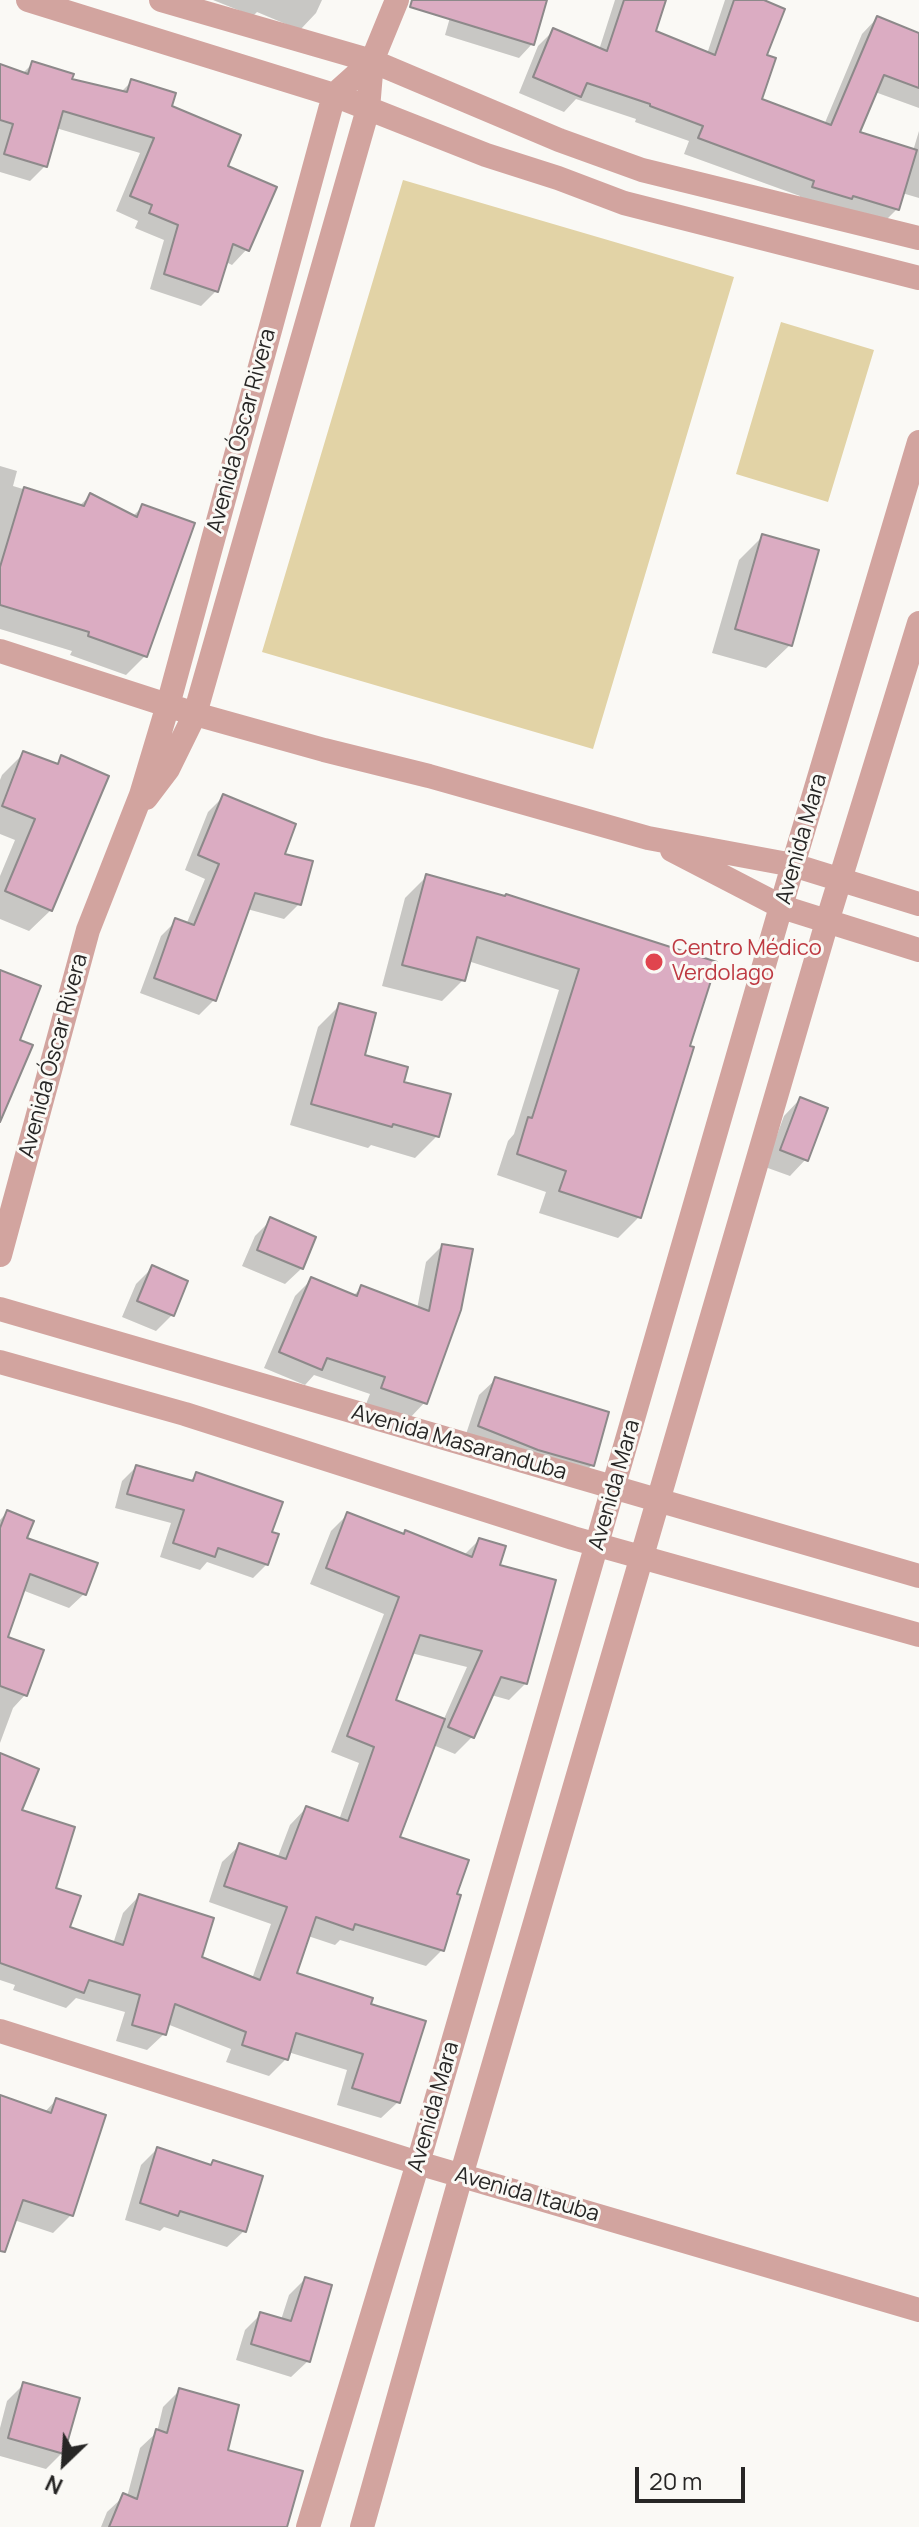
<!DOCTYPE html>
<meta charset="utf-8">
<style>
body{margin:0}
#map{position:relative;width:919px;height:2527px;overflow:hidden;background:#faf9f5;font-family:Manrope,sans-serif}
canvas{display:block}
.north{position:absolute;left:24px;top:2423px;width:80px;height:80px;-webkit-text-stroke:6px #faf9f5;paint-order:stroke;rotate:205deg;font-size:22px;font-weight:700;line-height:32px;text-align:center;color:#272625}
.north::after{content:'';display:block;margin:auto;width:28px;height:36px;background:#272625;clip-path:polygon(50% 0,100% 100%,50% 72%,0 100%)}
.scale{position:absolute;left:635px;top:2467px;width:110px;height:36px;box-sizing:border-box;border:4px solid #272625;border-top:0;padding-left:10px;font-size:24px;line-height:28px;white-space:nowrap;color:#272625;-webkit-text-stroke:6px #faf9f5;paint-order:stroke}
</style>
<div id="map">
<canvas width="919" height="2527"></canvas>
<div class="north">N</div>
<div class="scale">20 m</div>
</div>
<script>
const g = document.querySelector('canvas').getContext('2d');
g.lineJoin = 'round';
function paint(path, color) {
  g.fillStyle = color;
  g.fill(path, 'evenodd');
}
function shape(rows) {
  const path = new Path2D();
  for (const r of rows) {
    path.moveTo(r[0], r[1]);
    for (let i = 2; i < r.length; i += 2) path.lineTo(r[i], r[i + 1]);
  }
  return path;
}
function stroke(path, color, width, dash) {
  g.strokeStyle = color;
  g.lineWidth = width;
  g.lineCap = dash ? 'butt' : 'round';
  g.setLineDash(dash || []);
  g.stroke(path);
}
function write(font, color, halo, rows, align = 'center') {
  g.font = font + ' Manrope,sans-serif';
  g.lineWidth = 6;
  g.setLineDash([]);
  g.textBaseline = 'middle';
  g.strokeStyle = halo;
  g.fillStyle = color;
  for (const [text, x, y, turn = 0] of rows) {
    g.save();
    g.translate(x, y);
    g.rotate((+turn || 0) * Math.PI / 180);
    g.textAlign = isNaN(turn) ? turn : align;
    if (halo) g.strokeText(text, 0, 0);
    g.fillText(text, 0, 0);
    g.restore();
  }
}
const green = shape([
 [403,180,734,277,593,749,262,652],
 [781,322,874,350,828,502,736,474]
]);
const shadow = shape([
 [213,0,322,0,316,13,300,30,257,12,253,16],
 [450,0,545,0,532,44,519,58,445,35,453,7],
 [615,0,664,0,653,33,707,54,725,0,761,0,764,56,760,100,824,125,862,34,877,18,919,34,919,108,875,92,857,134,913,151,919,131,919,198,902,193,897,209,882,224,798,203,800,196,684,154,689,141,635,122,636,119,576,99,564,112,519,93,538,46,553,31,599,50],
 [32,64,70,81,121,92,132,81,169,107,225,167,247,249,232,265,226,262,216,291,201,306,150,289,164,240,135,228,138,221,116,211,140,153,56,128,45,166,30,181,0,172,0,66,22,74],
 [0,466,17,471,13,486,79,506,90,496,132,517,143,506,145,656,126,675,70,655,72,651,0,629],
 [763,536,790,645,766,668,712,653,739,560],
 [24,753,55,765,62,758,51,910,29,931,0,919,0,876,15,840,0,834,0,780,2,775],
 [223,797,282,855,299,904,284,919,247,909,214,1000,199,1015,140,993,161,936,176,921,186,925,205,879,185,870,208,812],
 [426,877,715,963,639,1217,618,1238,539,1213,546,1192,497,1175,508,1141,514,1134,559,990,468,961,463,980,442,1001,382,986,405,898],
 [340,1005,362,1056,402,1083,437,1136,415,1158,371,1145,368,1148,290,1125,318,1027],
 [800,1099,806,1159,790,1176,765,1167,784,1116],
 [271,1220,302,1268,285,1284,242,1266,255,1236],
 [442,1246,425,1402,409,1419,366,1404,370,1394,314,1375,305,1385,264,1368,295,1296,311,1280,352,1297,362,1287,417,1309,426,1262],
 [152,1268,172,1315,156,1331,122,1317,136,1284],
 [496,1379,592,1465,576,1481,463,1443,479,1395],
 [136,1467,189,1482,197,1474,270,1533,267,1564,253,1578,207,1562,200,1570,160,1557,171,1523,115,1508,122,1481],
 [7,1512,25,1539,84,1594,69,1608,22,1590,3,1637,25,1695,13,1708,0,1743,0,1520],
 [348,1514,464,1555,479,1540,498,1566,526,1683,509,1700,491,1695,472,1737,455,1754,433,1745,398,1839,455,1895,442,1950,426,1966,340,1940,335,1945,308,1936,295,1974,369,2005,398,2102,381,2118,337,2105,347,2070,288,2052,286,2059,269,2076,226,2062,231,2049,167,2024,164,2034,147,2050,116,2041,125,2012,76,1998,66,2008,13,1990,15,1985,0,1980,0,1869,53,1889,67,1928,113,1944,123,1913,139,1896,200,1958,252,1979,271,1924,209,1902,222,1862,239,1846,277,1859,290,1825,306,1808,339,1820,359,1763,331,1752,384,1614,310,1584,331,1531],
 [411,1653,467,1667,443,1721,394,1701],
 [0,2098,44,2113,56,2100,71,2215,53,2233,14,2220,5,2246,0,2251],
 [157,2149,209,2166,213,2163,244,2231,227,2247,164,2227,160,2231,125,2220,141,2165],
 [305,2279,308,2361,291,2377,236,2360,245,2330,261,2314,281,2320,289,2295],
 [24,2384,62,2453,46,2469,0,2456,0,2428,7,2401],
 [180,2390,225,2451,283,2527,101,2527,107,2512,124,2496,127,2497,140,2448,157,2432,163,2407]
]);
const building = shape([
 [412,0,547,0,534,45,410,7,412,0],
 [624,0,666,0,656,31,715,55,734,0,764,0,785,9,767,55,776,58,762,99,831,125,877,16,919,33,919,88,884,75,860,132,917,150,899,210,853,196,852,199,812,187,814,181,698,138,703,126,650,106,650,104,587,83,581,97,533,77,553,28,607,51,624,0],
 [32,61,74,74,72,79,127,92,131,79,176,93,172,106,241,135,228,166,277,187,249,251,233,244,218,292,164,274,178,225,149,213,152,205,130,196,154,138,63,111,47,167,4,154,13,124,0,120,0,64,28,74,32,61],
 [24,487,84,506,90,493,137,517,142,504,195,523,147,657,88,636,89,632,0,605,0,567,24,487],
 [762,534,819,550,792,646,735,629,762,534],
 [23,751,58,764,61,755,109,776,52,911,5,891,35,819,2,806,23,751],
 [223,794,296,824,285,854,313,861,301,905,255,893,216,1001,154,978,175,918,194,925,219,864,198,855,223,794],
 [426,874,505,896,506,894,717,962,690,1046,694,1047,641,1218,559,1191,566,1171,517,1154,528,1117,532,1118,579,969,477,937,465,981,402,965,426,874],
 [0,970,41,986,20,1040,33,1045,0,1122,0,970],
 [339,1003,376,1013,365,1055,408,1067,404,1082,451,1094,439,1137,393,1124,392,1127,311,1104,339,1003],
 [800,1097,828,1108,808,1161,780,1150,800,1097],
 [270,1217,316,1237,303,1269,257,1250,270,1217],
 [442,1244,473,1249,461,1310,427,1404,381,1388,385,1377,327,1358,322,1370,279,1352,311,1277,357,1296,361,1285,429,1311,442,1244],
 [152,1265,188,1281,174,1316,137,1301,152,1265],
 [495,1377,609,1412,594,1466,538,1450,478,1426,495,1377],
 [136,1465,193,1481,196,1472,283,1502,272,1532,279,1534,268,1565,218,1548,215,1557,173,1543,184,1510,127,1494,136,1465],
 [7,1510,34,1521,27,1538,98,1563,86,1595,30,1574,8,1637,44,1650,27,1696,0,1686,0,1528,7,1510],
 [347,1512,404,1534,405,1530,472,1557,479,1538,506,1546,500,1565,556,1580,527,1684,501,1677,474,1738,448,1727,482,1651,420,1635,396,1700,445,1719,400,1837,469,1860,457,1894,461,1895,444,1951,355,1924,353,1930,316,1917,297,1973,373,1998,371,2004,426,2021,400,2103,352,2088,363,2054,296,2033,288,2060,242,2045,246,2032,175,2004,166,2035,132,2025,140,1995,89,1980,84,1993,0,1963,0,1753,39,1769,22,1810,75,1827,56,1888,81,1896,70,1927,123,1945,139,1894,214,1918,202,1957,260,1980,287,1907,224,1886,239,1843,286,1859,306,1806,348,1821,374,1747,347,1736,399,1597,326,1568,347,1512],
 [0,2095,51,2113,56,2098,106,2115,73,2216,23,2200,5,2252,0,2251,0,2095],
 [157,2147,211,2165,213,2160,263,2176,246,2232,180,2211,178,2216,140,2203,157,2147],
 [305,2277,332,2285,310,2362,251,2344,260,2312,291,2321,305,2277],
 [23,2382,80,2398,64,2454,8,2438,23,2382],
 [179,2388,239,2405,228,2450,303,2471,287,2527,109,2527,123,2493,137,2499,156,2429,167,2433,179,2388]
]);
const minor = shape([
 [28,0,334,95,486,155,558,178,624,203,919,278],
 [161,0,372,61,559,140,642,170,919,238],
 [0,651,195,714,324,750,429,776,648,838,793,865,919,904],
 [146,798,168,769,195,714,368,109,372,61,397,0],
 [672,850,782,907,919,950],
 [0,1255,88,930,141,795,168,705,334,95,372,61],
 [0,1309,919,1576],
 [0,1362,185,1414,573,1538,919,1635],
 [0,2031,418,2163,919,2310],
 [308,2527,418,2163,793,865,919,442],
 [362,2527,461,2176,827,922,919,623]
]);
const markers = [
 [654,962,10,"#e0444e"]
];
const streetNames = [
 ["Avenida Óscar Rivera",242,431,-75],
 ["Avenida Mara",802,839,-74],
 ["Avenida Óscar Rivera",54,1056,-75],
 ["Avenida Masaranduba",459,1443,16],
 ["Avenida Mara",615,1485,-74],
 ["Avenida Mara",434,2107,-74],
 ["Avenida Itauba",527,2195,16]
];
const healthNames = [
 ["Centro Médico",672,949],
 ["Verdolago",672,974]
];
paint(green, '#e2d3a6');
paint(shadow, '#0003');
paint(building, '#dbacc2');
stroke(building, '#8d898a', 2);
stroke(minor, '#d2a49f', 24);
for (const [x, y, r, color] of markers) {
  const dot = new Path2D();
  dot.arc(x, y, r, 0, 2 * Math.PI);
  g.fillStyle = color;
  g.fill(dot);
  stroke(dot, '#faf9f5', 3);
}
write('22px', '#272625', '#faf9f5', streetNames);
write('22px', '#be3a42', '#faf9f5', healthNames, 'left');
</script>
